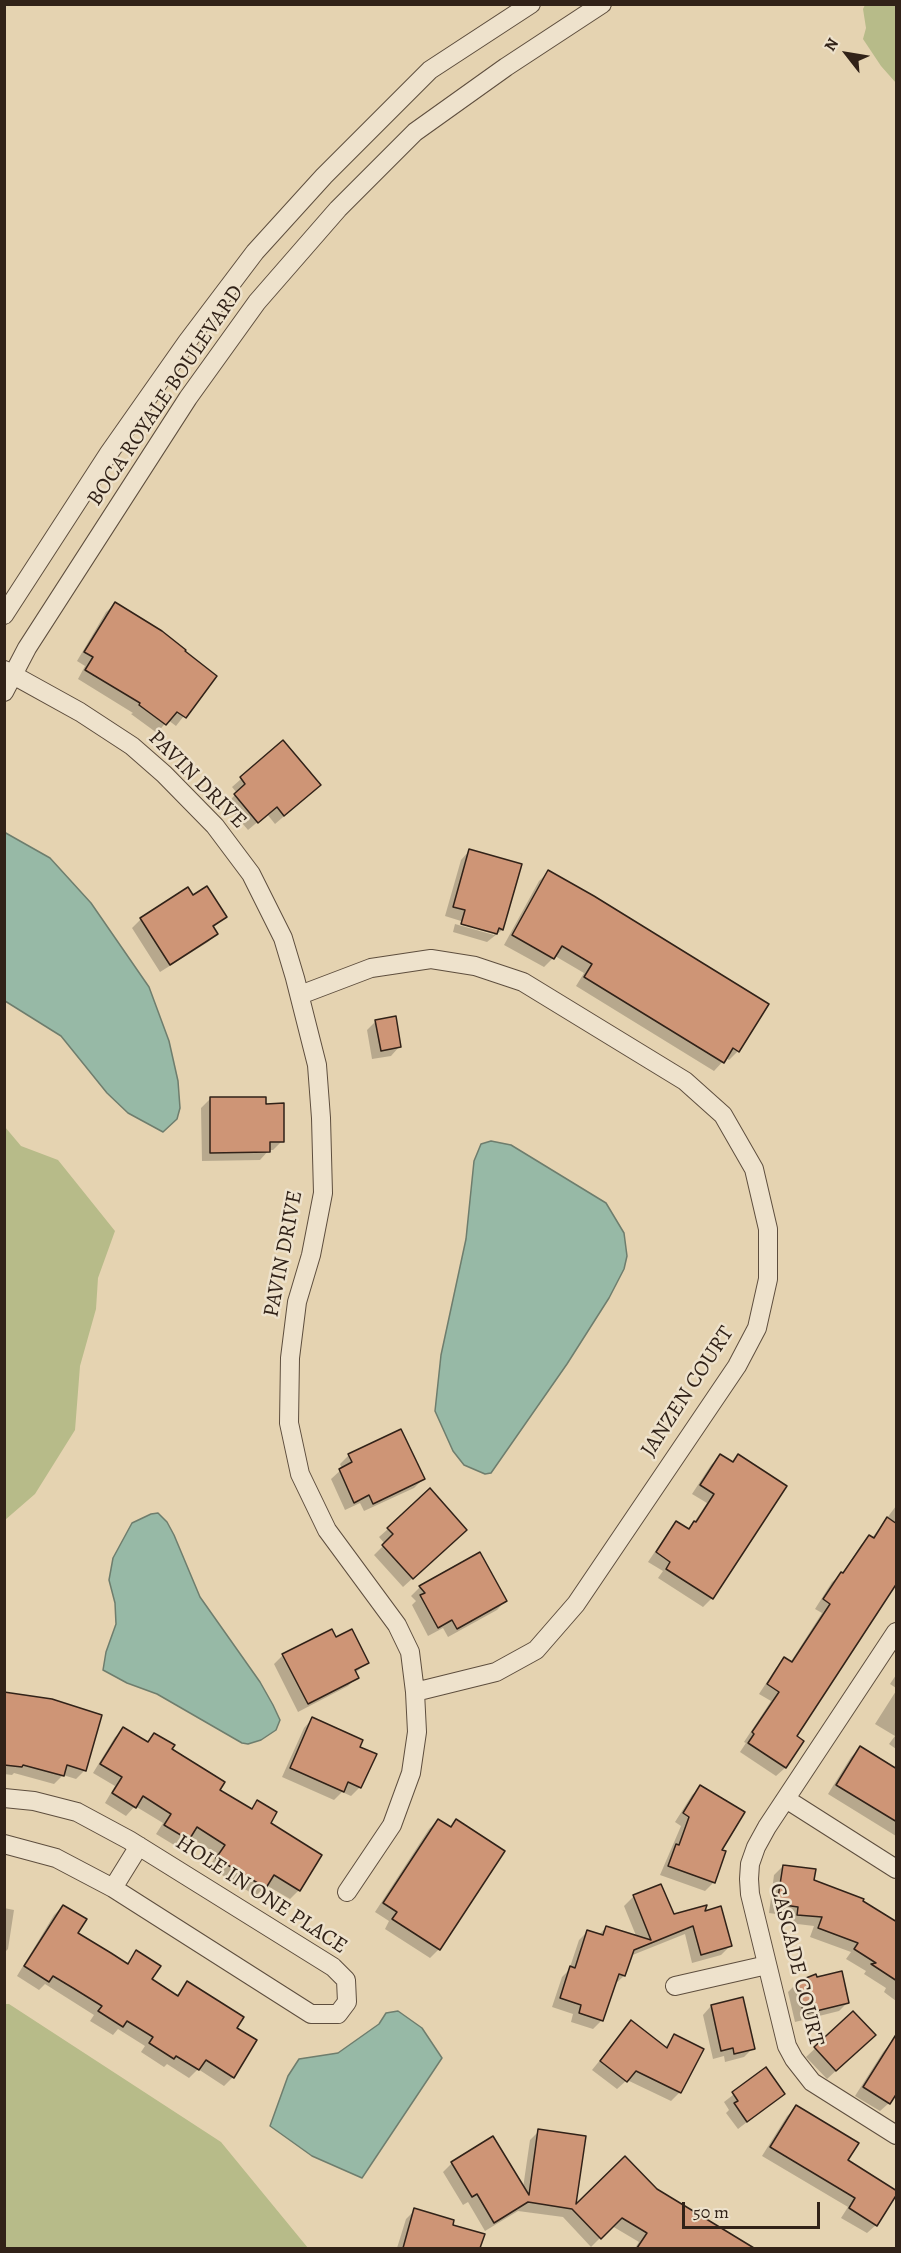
<!DOCTYPE html>
<style>
body{margin:0}
#map{position:relative;width:901px;height:2253px;overflow:hidden;background:#e5d3b1;font-family:Alegreya,serif}
canvas{display:block}
.frame{position:absolute;inset:0;border:6px solid #312218;pointer-events:none}
.north{position:absolute;left:817px;top:24px;width:60px;height:60px;-webkit-text-stroke:4px #eee2cc;paint-order:stroke;rotate:301deg;font-size:16px;font-weight:700;line-height:24px;text-align:center;color:#312218}
.north::after{content:'';display:block;margin:auto;width:21px;height:27px;background:#312218;clip-path:polygon(50% 0,100% 100%,50% 72%,0 100%)}
.scale{position:absolute;left:682px;top:2202px;width:138px;height:27px;box-sizing:border-box;border:3px solid #312218;border-top:0;padding-left:8px;font-size:18px;line-height:21px;white-space:nowrap;color:#312218;-webkit-text-stroke:4px #eee2cc;paint-order:stroke}
</style>
<div id="map">
<canvas width="901" height="2253"></canvas>
<div class="frame"></div>
<div class="north">N</div>
<div class="scale">50 m</div>
</div>
<script>
const g = document.querySelector('canvas').getContext('2d');
g.lineJoin = 'round';
function paint(path, color) {
  g.fillStyle = color;
  g.fill(path, 'evenodd');
}
function shape(rows) {
  const path = new Path2D();
  for (const r of rows) {
    path.moveTo(r[0], r[1]);
    for (let i = 2; i < r.length; i += 2) path.lineTo(r[i], r[i + 1]);
  }
  return path;
}
function stroke(path, color, width, dash) {
  g.strokeStyle = color;
  g.lineWidth = width;
  g.lineCap = dash ? 'butt' : 'round';
  g.setLineDash(dash || []);
  g.stroke(path);
}
function write(font, color, halo, rows, align = 'center') {
  g.font = font + ' Alegreya,serif';
  g.lineWidth = 5;
  g.setLineDash([]);
  g.textBaseline = 'middle';
  g.strokeStyle = halo;
  g.fillStyle = color;
  for (const [text, x, y, turn = 0] of rows) {
    g.save();
    g.translate(x, y);
    g.rotate((+turn || 0) * Math.PI / 180);
    g.textAlign = isNaN(turn) ? turn : align;
    if (halo) g.strokeText(text, 0, 0);
    g.fillText(text, 0, 0);
    g.restore();
  }
}
const green = shape([
 [865,5,896,5,896,83,881,66,863,39,866,28,863,9],
 [5,1127,21,1146,58,1160,115,1231,98,1278,96,1309,80,1366,75,1430,35,1494,5,1520],
 [5,2004,9,2004,221,2142,308,2248,5,2248]
]);
const water = shape([
 [4,832,50,858,91,903,149,987,169,1041,178,1081,180,1108,177,1119,163,1132,128,1113,107,1093,61,1036,5,1001,4,832],
 [491,1141,511,1145,606,1203,624,1233,627,1256,624,1269,609,1298,567,1364,491,1473,485,1474,464,1465,453,1451,435,1411,441,1355,466,1239,474,1161,481,1144,491,1141],
 [158,1513,167,1522,174,1535,200,1597,260,1682,273,1705,280,1720,276,1730,261,1740,248,1744,242,1743,157,1694,127,1683,103,1670,106,1652,116,1624,115,1603,109,1580,113,1558,132,1523,151,1514,158,1513],
 [398,2011,422,2028,442,2058,362,2178,312,2156,270,2126,288,2076,299,2059,338,2053,379,2024,386,2013,398,2011]
]);
const shadow = shape([
 [115,604,215,676,176,726,168,720,157,733,131,714,133,713,78,679,85,666,77,661,106,612],
 [283,742,310,794,275,824,267,814,248,830,226,804,237,793,232,787],
 [469,851,520,865,502,930,487,942,453,932,455,924,494,935,496,932,445,916,461,860],
 [548,872,738,1051,729,1060,726,1058,714,1071,576,986,584,973,555,956,544,967,504,945,539,881],
 [192,897,225,917,213,928,217,933,208,942,160,972,132,928,141,919],
 [376,1021,399,1047,391,1056,372,1059,367,1030],
 [210,1099,264,1105,282,1141,273,1150,269,1150,260,1160,202,1161,201,1108],
 [349,1455,423,1479,414,1488,364,1511,360,1503,345,1510,331,1479,342,1469,340,1464],
 [720,1456,731,1463,738,1456,712,1598,703,1607,658,1578,663,1571,648,1562,668,1532,676,1523,687,1530,693,1524,707,1503,692,1494,711,1465],
 [896,1506,896,1580,795,1737,802,1742,785,1768,776,1776,740,1752,746,1743,744,1742,771,1701,759,1694,776,1668,785,1659,790,1663,822,1613,815,1609,832,1582,842,1574,861,1545,869,1537,872,1538],
 [388,1529,457,1538,403,1587,374,1555,385,1544,379,1537],
 [480,1554,505,1601,497,1610,448,1637,443,1628,428,1636,412,1605,416,1601,411,1596,420,1587],
 [336,1639,367,1663,355,1673,357,1677,348,1686,298,1712,274,1664,283,1655],
 [896,1675,896,1688,890,1684],
 [896,1691,896,1749,889,1744,895,1736,875,1724],
 [4,1695,85,1770,76,1779,63,1775,54,1784,14,1773,12,1775,4,1774],
 [312,1719,358,1747,360,1787,351,1796,342,1792,334,1800,282,1777,304,1728],
 [124,1729,146,1743,154,1735,218,1790,250,1810,258,1802,268,1823,320,1856,299,1890,290,1899,266,1885,256,1896,209,1867,217,1854,190,1837,179,1848,156,1834,163,1823,135,1806,126,1816,105,1803,115,1786,93,1773,115,1737],
 [860,1748,896,1770,896,1836,828,1794,851,1757],
 [701,1787,720,1851,714,1882,705,1891,660,1875,681,1826,675,1822,692,1795],
 [438,1820,449,1828,456,1821,502,1851,439,1949,430,1958,385,1929,389,1921,375,1912,429,1829],
 [783,1866,812,1881,862,1901,896,1924,896,2001,884,1992,886,1988,864,1974,866,1971,846,1959,851,1952,810,1937,814,1926,789,1923,790,1916,769,1913,774,1875],
 [661,1886,673,1916,702,1913,730,1946,721,1955,692,1963,685,1934,630,1956,624,1976,615,1984,602,2020,593,2029,571,2022,573,2014,552,2007,562,1977,569,1970,579,1940,588,1931,599,1935,606,1927,637,1938,624,1906,633,1897],
 [63,1906,76,1934,126,1964,137,1952,150,1980,176,1996,188,1983,235,2028,233,2077,224,2086,198,2069,189,2078,167,2064,164,2067,141,2052,145,2046,118,2029,113,2035,90,2021,94,2015,45,1984,39,1990,17,1976,54,1915],
 [4,1908,14,1910,8,1949,4,1953],
 [797,1983,848,2002,839,2011,795,2022,788,1992],
 [711,2006,753,2048,744,2057,725,2062,724,2056,713,2059,703,2015],
 [853,2013,865,2044,827,2079,806,2057],
 [631,2022,664,2048,675,2036,680,2092,671,2101,627,2080,617,2089,592,2070],
 [891,2043,889,2103,880,2111,855,2096,883,2052],
 [765,2070,783,2094,738,2129,726,2113,729,2110,724,2102],
 [796,2107,846,2161,876,2225,867,2233,841,2218,848,2207,762,2156,787,2116],
 [539,2131,573,2208,656,2191,750,2248,635,2248,639,2242,612,2226,591,2247,563,2217,518,2211,485,2231,468,2202,463,2205,443,2172,452,2163,523,2188,530,2140],
 [415,2210,451,2226,483,2235,479,2248,397,2248,406,2219]
]);
const building = shape([
 [115,602,162,631,186,650,185,651,217,676,186,718,177,712,166,725,139,705,140,703,85,670,93,657,84,652,115,602],
 [283,740,321,785,284,816,277,807,258,823,234,794,245,784,240,777,283,740],
 [469,849,522,864,503,930,499,928,497,934,461,924,465,910,453,907,469,849],
 [548,870,594,896,769,1004,739,1052,733,1048,724,1063,584,977,592,964,562,946,554,959,512,935,548,870],
 [207,886,227,917,213,926,218,934,170,965,140,918,188,887,193,895,207,886],
 [396,1016,401,1047,381,1051,375,1020,396,1016],
 [210,1097,266,1097,266,1104,284,1103,284,1142,270,1142,270,1152,210,1153,210,1097],
 [401,1429,425,1479,373,1504,369,1495,354,1503,339,1469,352,1462,348,1454,401,1429],
 [720,1454,733,1462,738,1454,787,1486,713,1599,666,1569,670,1562,656,1552,676,1521,689,1529,694,1521,696,1522,714,1494,700,1485,720,1454],
 [430,1488,467,1530,413,1579,382,1545,393,1534,387,1528,430,1488],
 [887,1517,897,1524,897,1583,797,1736,804,1741,786,1768,748,1743,754,1734,752,1732,779,1692,767,1684,784,1657,792,1662,830,1604,823,1599,841,1572,843,1573,869,1535,874,1538,887,1517],
 [480,1552,507,1601,457,1629,452,1620,438,1628,420,1595,425,1593,419,1586,480,1552],
 [332,1629,336,1637,352,1629,369,1663,355,1670,359,1678,308,1704,282,1654,332,1629],
 [4,1692,52,1699,102,1715,86,1771,67,1765,64,1776,23,1765,22,1767,4,1765,4,1692],
 [312,1717,363,1740,360,1747,377,1754,361,1788,348,1782,344,1792,290,1768,312,1717],
 [123,1727,148,1742,154,1733,175,1745,172,1749,225,1782,220,1790,252,1809,257,1800,277,1812,271,1823,322,1855,300,1891,274,1875,266,1888,216,1858,225,1845,197,1827,189,1840,164,1825,171,1814,143,1796,136,1808,112,1793,122,1777,100,1764,123,1727],
 [860,1746,897,1769,897,1822,836,1785,860,1746],
 [700,1785,745,1812,722,1850,726,1851,715,1883,668,1866,676,1844,679,1845,689,1817,683,1813,700,1785],
 [438,1819,451,1827,456,1819,505,1851,440,1950,392,1919,397,1912,383,1903,438,1819],
 [783,1865,816,1869,814,1880,864,1899,863,1901,897,1922,897,1981,871,1964,876,1963,854,1949,858,1943,818,1928,822,1917,797,1915,798,1907,777,1904,783,1865],
 [661,1884,674,1914,707,1905,705,1911,721,1906,732,1946,701,1955,693,1926,634,1950,625,1976,619,1974,603,2021,579,2013,581,2005,560,1998,570,1966,575,1968,587,1930,603,1935,606,1926,651,1940,633,1895,661,1884],
 [63,1905,87,1919,78,1933,111,1953,128,1964,136,1950,161,1966,152,1979,178,1996,187,1981,244,2017,237,2028,257,2040,234,2078,206,2060,199,2070,176,2056,174,2059,149,2043,153,2037,127,2021,123,2027,98,2011,102,2006,73,1988,53,1976,49,1982,24,1966,63,1905],
 [842,1971,849,2003,804,2014,796,1982,816,1974,817,1977,842,1971],
 [743,1997,755,2049,734,2054,733,2048,721,2051,711,2005,743,1997],
 [853,2011,876,2035,836,2071,814,2047,853,2011],
 [631,2020,667,2048,674,2034,704,2049,681,2093,636,2071,627,2082,600,2061,631,2020],
 [897,2033,897,2093,890,2104,863,2087,897,2033],
 [766,2067,785,2094,747,2122,734,2103,738,2101,732,2092,766,2067],
 [796,2105,859,2143,848,2160,897,2191,897,2194,877,2226,849,2208,855,2198,770,2147,796,2105],
 [538,2129,586,2136,576,2204,625,2156,657,2189,754,2248,637,2248,647,2233,622,2218,601,2239,572,2209,528,2202,494,2223,477,2194,472,2197,451,2162,493,2136,529,2195,538,2129],
 [414,2208,454,2220,453,2225,485,2234,480,2248,403,2248,414,2208]
]);
const minor = shape([
 [4,615,109,453,187,342,255,252,324,176,430,70,531,4],
 [4,670,80,712,132,746,164,774,215,826,251,874,283,938,295,978,317,1065,321,1118,323,1193,311,1255,297,1302,290,1358,289,1423,300,1474,327,1530,397,1625,410,1652,415,1692,417,1732,411,1773,392,1825,347,1892],
 [4,692,27,648,188,398,257,302,338,209,415,132,506,67,602,4],
 [300,995,371,968,431,959,475,966,523,982,685,1081,723,1115,754,1169,768,1229,768,1279,757,1328,737,1366,576,1604,536,1650,496,1672,415,1692],
 [896,1632,767,1827,756,1847,750,1864,749,1879,750,1894,787,2046,794,2059,812,2082,896,2135],
 [4,1798,34,1801,77,1812,129,1840,333,1967,346,1980,347,2002,338,2014,311,2014,113,1888,56,1858,4,1844],
 [786,1799,896,1869],
 [113,1888,139,1846],
 [675,1986,767,1965]
]);
const streetNames = [
 ["BOCA ROYALE BOULEVARD",166,396,-56],
 ["PAVIN DRIVE",197,780,45],
 ["PAVIN DRIVE",284,1254,-79],
 ["JANZEN COURT",688,1392,-57],
 ["HOLE IN ONE PLACE",261,1895,33],
 ["CASCADE COURT",796,1965,76]
];
paint(green, '#b7bb89');
paint(water, '#97b9a6');
stroke(water, '#6e7d6d', 1.5);
paint(shadow, '#0003');
paint(building, '#ce9576');
stroke(building, '#312218', 1.5);
stroke(minor, '#5e4e3e', 20);
stroke(minor, '#eee2cc', 18);
write('22px', '#312218', '#eee2cc', streetNames);
</script>
